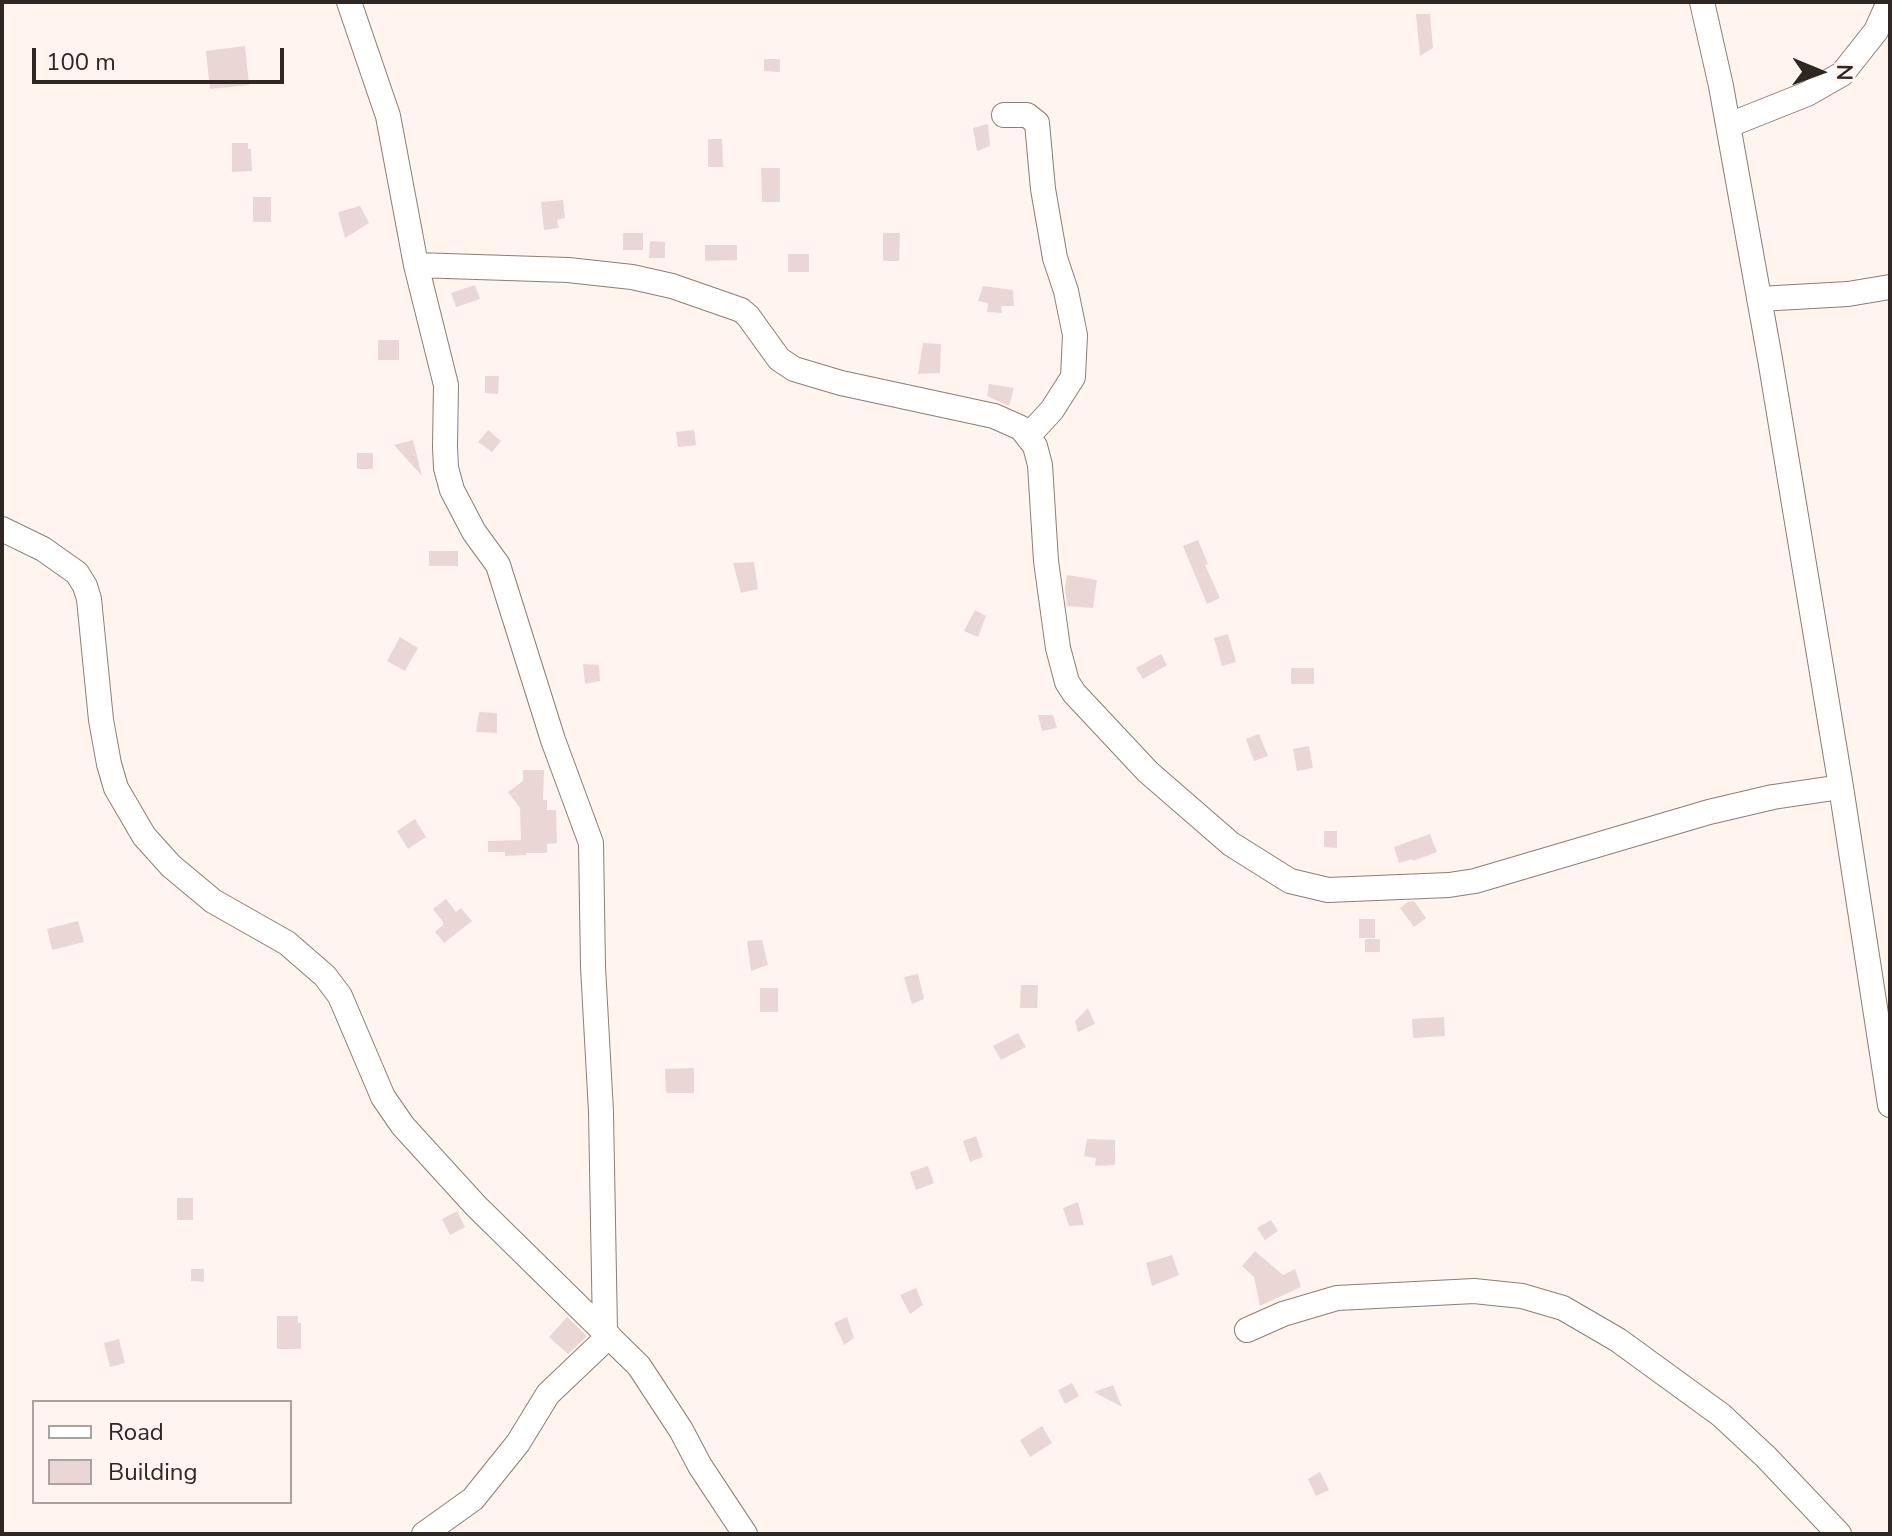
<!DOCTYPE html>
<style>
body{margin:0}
#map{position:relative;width:1892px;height:1536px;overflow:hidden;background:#fff4ee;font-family:"Nunito Sans",sans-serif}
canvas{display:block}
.frame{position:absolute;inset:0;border:4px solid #2e2724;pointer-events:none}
.legend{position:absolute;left:32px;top:1400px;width:260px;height:104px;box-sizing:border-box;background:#fff4ee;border:2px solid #aba29d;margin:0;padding:10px 14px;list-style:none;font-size:24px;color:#2e2724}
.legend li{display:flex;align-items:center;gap:16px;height:40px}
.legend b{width:40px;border:2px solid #aba29d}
.north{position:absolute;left:1780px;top:32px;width:80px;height:80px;-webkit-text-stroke:6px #fff4ee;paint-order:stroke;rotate:91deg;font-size:22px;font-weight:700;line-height:32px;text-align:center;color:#2e2724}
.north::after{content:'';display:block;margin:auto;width:28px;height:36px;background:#2e2724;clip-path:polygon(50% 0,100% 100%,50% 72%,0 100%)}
.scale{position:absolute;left:32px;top:48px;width:252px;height:36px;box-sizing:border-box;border:4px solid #2e2724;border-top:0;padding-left:10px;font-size:24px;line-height:28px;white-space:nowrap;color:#2e2724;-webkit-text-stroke:6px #fff4ee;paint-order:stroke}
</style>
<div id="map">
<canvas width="1892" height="1536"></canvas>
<div class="frame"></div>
<ul class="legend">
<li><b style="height:10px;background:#fff"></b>Road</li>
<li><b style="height:22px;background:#ead6d2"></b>Building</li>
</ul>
<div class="north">N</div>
<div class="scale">100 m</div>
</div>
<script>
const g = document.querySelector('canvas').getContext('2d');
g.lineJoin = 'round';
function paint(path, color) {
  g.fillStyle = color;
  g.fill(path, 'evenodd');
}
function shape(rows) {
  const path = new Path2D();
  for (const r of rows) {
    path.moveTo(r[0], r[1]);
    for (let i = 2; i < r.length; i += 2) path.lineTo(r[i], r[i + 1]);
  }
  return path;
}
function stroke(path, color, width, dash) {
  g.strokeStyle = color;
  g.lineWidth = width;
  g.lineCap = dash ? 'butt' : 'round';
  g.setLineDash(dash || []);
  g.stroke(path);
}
const building = shape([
 [1416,14,1430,14,1433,48,1420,56],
 [245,46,249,85,210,89,206,51],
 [764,59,780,59,780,72,764,71],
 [988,124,990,146,977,151,973,128],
 [708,139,722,139,723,167,708,167],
 [232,143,248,143,248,149,251,149,252,171,232,172],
 [761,168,780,168,780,202,762,202],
 [253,197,271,197,271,222,253,222],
 [563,200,565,218,557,220,559,228,544,230,541,202],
 [360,206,369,223,345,238,338,212],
 [623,233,643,233,643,250,623,250],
 [883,233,900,233,899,261,883,261],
 [650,241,665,242,665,258,649,258],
 [705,245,737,245,737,260,705,261],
 [788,254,809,254,809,272,788,272],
 [475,285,480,299,456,307,451,293],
 [983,286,1013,290,1014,306,1001,306,1002,313,987,312,988,303,978,301],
 [378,340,399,340,399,360,378,360],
 [923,343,941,344,940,373,918,374],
 [485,376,499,376,498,394,485,393],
 [989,384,1014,388,1009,406,987,396],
 [488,430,501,441,492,452,478,442],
 [694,430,696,445,678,447,676,432],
 [413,440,422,476,394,445],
 [357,453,373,453,373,469,357,469],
 [1198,540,1208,564,1205,565,1220,598,1207,604,1183,546],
 [429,551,458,551,458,566,429,566],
 [754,562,758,589,741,593,733,563],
 [1067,575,1097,580,1093,608,1067,606,1065,588],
 [975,610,986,616,978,637,964,631],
 [1228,634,1236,662,1222,666,1214,638],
 [400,637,418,648,405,671,387,661],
 [1161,654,1167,665,1143,679,1136,668],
 [583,664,599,665,600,681,585,684],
 [1291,668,1314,668,1314,684,1291,684],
 [479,712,497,713,497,733,476,732],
 [1038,715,1053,715,1057,728,1042,731],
 [1259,734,1268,756,1254,761,1246,739],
 [1309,746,1313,768,1297,771,1293,749],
 [523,770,544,770,543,800,547,800,547,810,556,810,557,843,547,844,547,853,526,853,526,855,505,856,505,852,488,852,488,841,521,840,520,808,508,792,523,781],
 [415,819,426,837,408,849,397,831],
 [1324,831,1337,831,1337,848,1324,847],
 [1430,834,1437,852,1413,861,1412,859,1399,863,1394,847],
 [446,899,456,912,461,908,472,921,444,943,435,932,443,925,443,922,433,909],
 [1414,901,1426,918,1414,927,1400,908,1408,902],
 [1359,919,1375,919,1375,938,1359,938],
 [78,921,84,942,52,950,47,929],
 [1365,939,1380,939,1380,952,1365,952],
 [762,940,768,965,751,971,747,941],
 [918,974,924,999,912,1004,904,977],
 [1021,985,1038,985,1037,1008,1020,1008],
 [760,988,778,988,778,1012,760,1012],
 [1088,1008,1095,1024,1078,1032,1075,1021],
 [1444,1017,1445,1036,1413,1038,1412,1019],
 [1018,1033,1026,1047,1001,1060,993,1046],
 [694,1068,694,1093,666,1093,665,1069],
 [976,1136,983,1157,970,1162,963,1141],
 [1087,1139,1115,1140,1115,1165,1095,1166,1096,1158,1084,1156],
 [928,1166,934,1183,916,1190,910,1172],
 [177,1198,193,1198,193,1220,177,1220],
 [1078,1202,1084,1225,1069,1226,1063,1208],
 [457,1211,465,1227,450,1235,442,1219],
 [1271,1220,1278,1231,1265,1240,1257,1228],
 [1255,1251,1283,1275,1295,1269,1301,1287,1260,1306,1254,1277,1242,1266],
 [1172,1255,1179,1275,1152,1286,1146,1263],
 [191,1269,204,1269,204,1282,191,1281],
 [916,1288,923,1305,910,1314,900,1295],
 [277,1316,298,1316,298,1323,301,1323,301,1349,277,1349],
 [567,1317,587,1336,568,1354,549,1337],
 [847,1317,854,1338,844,1345,834,1323],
 [119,1339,125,1363,110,1367,104,1343],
 [1072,1383,1079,1396,1065,1404,1058,1390],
 [1113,1385,1122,1407,1094,1392],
 [1042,1426,1052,1443,1030,1457,1020,1440],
 [1320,1472,1329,1490,1316,1496,1308,1479]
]);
const minor = shape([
 [349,2,388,116,416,265,446,385,445,447,446,468,452,490,474,532,498,565,553,740,591,843,593,967,601,1112,605,1331],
 [1702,2,1721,86,1770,359,1841,787,1890,1105],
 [1004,115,1027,115,1037,123,1043,189,1055,258,1066,291,1075,335,1073,377,1052,410,1028,436],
 [1729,125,1807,94,1842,74,1876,31,1889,2],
 [416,265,568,270,632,277,672,286,741,310,748,316,779,359,794,369,841,383,994,416,1021,428,1035,446,1040,465,1046,561,1058,648,1067,682,1074,693,1148,772,1231,844,1290,881,1328,890,1449,885,1475,881,1709,812,1773,797,1841,787],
 [1759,299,1848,294,1890,287],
 [2,529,43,549,77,573,85,586,89,599,101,720,109,764,116,788,144,836,171,866,213,901,287,943,325,976,340,996,383,1097,403,1126,476,1206,639,1366,681,1430,700,1466,745,1534],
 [1247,1330,1283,1314,1337,1298,1474,1291,1522,1296,1563,1308,1618,1340,1721,1415,1766,1457,1839,1534],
 [424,1534,473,1499,518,1443,548,1394,609,1336]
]);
paint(building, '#ead6d2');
stroke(minor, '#8d7d75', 26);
stroke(minor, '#fff', 24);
</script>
